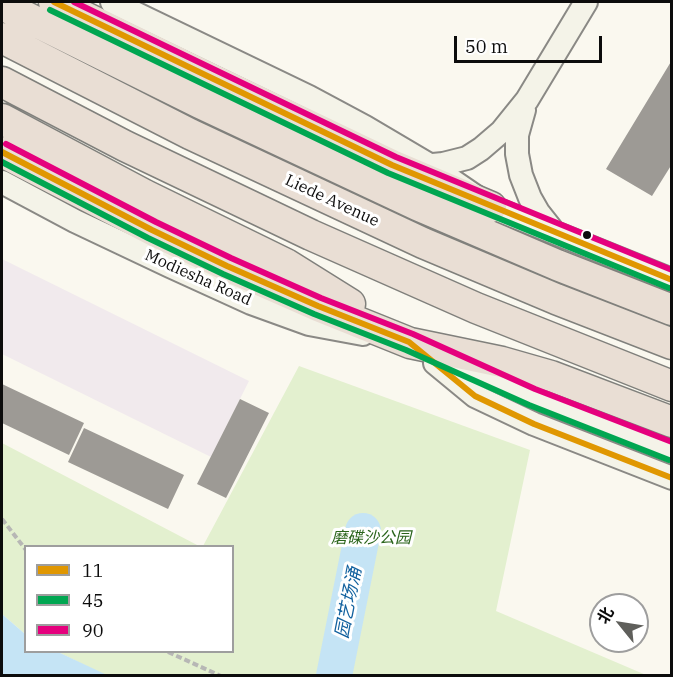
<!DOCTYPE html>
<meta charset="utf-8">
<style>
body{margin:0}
#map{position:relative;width:673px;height:677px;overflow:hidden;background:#faf8ef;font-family:"IBM Plex Serif","Noto Sans SC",serif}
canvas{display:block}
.frame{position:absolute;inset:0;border:3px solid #0c0c0c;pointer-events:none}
.legend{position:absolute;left:24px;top:545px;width:210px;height:108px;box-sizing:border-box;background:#fff;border:2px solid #9e9e9e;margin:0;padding:8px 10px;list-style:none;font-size:18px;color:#0c0c0c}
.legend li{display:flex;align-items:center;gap:12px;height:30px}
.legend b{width:30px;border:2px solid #9e9e9e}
.north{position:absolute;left:589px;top:593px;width:60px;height:60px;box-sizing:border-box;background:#fff;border:2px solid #9e9e9e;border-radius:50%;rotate:300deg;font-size:16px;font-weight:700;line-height:24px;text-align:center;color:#0c0c0c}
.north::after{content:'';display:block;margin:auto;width:21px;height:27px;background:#5f5f5b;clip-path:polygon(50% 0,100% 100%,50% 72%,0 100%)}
.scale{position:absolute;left:454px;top:36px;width:148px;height:27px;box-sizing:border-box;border:3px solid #0c0c0c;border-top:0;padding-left:8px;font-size:18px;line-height:21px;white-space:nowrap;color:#0c0c0c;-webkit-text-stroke:4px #fff;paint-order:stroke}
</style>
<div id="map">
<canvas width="673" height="677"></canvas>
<div class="frame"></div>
<ul class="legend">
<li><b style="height:8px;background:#e09701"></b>11</li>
<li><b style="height:8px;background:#00a651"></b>45</li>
<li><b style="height:8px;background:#e5007d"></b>90</li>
</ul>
<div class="north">北</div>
<div class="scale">50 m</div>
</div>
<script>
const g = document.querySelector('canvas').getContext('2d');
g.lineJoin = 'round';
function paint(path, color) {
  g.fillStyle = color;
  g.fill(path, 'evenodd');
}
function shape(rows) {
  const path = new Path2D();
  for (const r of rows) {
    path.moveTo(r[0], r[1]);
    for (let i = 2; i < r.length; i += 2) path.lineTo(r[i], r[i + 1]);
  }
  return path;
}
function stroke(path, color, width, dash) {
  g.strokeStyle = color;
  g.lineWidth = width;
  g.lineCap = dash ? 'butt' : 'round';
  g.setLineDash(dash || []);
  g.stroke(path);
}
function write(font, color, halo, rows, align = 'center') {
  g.font = font + ' "IBM Plex Serif","Noto Sans SC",serif';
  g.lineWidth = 6;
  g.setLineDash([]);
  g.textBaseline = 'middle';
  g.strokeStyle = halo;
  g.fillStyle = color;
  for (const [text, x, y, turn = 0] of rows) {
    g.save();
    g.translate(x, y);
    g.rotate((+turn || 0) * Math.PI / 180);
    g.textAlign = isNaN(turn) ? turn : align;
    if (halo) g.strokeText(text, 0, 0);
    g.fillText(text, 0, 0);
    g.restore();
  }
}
const industrial = shape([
 [2,259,249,381,211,457,2,354]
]);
const green = shape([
 [299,366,530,450,496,611,646,675,107,676,58,652,232,652,232,546,203,546],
 [2,443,199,546,26,546,25,634,2,614]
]);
const water = shape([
 [2,614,25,634,26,652,58,652,107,675,2,675]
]);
const river = shape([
 [334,676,363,531]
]);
const building = shape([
 [672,60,672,164,652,196,606,169],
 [2,384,84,423,69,455,2,423],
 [240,399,269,413,226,498,197,484],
 [84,428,184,475,168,509,68,462]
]);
const path = shape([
 [2,519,26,550],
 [168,652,221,676]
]);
const secondary = shape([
 [112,2,309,97,365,127,431,166,491,207,672,280],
 [524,110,517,135,517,154,521,175,530,198,538,212,553,231],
 [423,166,443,164,467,158,481,149,502,131,527,100,586,2],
 [2,182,75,221,170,266,251,303,309,324,363,334],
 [445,359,532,397,672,452],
 [435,363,475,396,534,424,672,478]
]);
const highway = shape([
 [54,2,210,78,392,165,491,207],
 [2,5,200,103,417,205,557,265,672,310],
 [2,38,190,134,423,243,556,299,672,344],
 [2,82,125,146,311,235,476,308,672,386],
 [2,119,145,195,286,264,350,304],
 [2,152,152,230,227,266,318,306,410,343,502,362,551,376,672,422]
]);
const bus1 = shape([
 [54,2,392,165,672,280],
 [2,152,152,230,227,266,318,306,409,342,475,396,534,424,672,478]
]);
const bus2 = shape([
 [50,10,388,173,669,288],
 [2,162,148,238,223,274,314,314,406,350,529,405,669,460]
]);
const bus3 = shape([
 [74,2,396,157,672,270],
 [6,144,156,222,231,258,321,298,413,334,535,389,672,442]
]);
const markers = [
 [587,235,5,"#0c0c0c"]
];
const streetNames = [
 ["Liede Avenue",332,201,25],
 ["Modiesha Road",198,278,24]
];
const parkNames = [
 ["磨碟沙公园",371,538]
];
const waterNames = [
 ["园艺场涌",349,603,-79]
];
paint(industrial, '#f1eaed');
paint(green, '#e3f0cf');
paint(water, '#c5e4f5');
stroke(river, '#c5e4f5', 36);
paint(building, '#9d9a95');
stroke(secondary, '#8a8985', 26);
stroke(highway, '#80807c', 33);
stroke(path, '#b7b7b5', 4, [6, 3]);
stroke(secondary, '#f4f3e8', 22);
stroke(highway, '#e9ded4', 30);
stroke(bus1, '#e09701', 6);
stroke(bus2, '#00a651', 6);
stroke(bus3, '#e5007d', 6);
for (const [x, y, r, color] of markers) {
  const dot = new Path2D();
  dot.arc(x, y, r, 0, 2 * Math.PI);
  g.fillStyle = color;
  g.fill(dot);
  stroke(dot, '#fff', 2);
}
write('16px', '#0c0c0c', '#fff', streetNames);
write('italic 16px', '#2a641b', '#fff', parkNames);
write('italic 18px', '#13629f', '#fff', waterNames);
</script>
